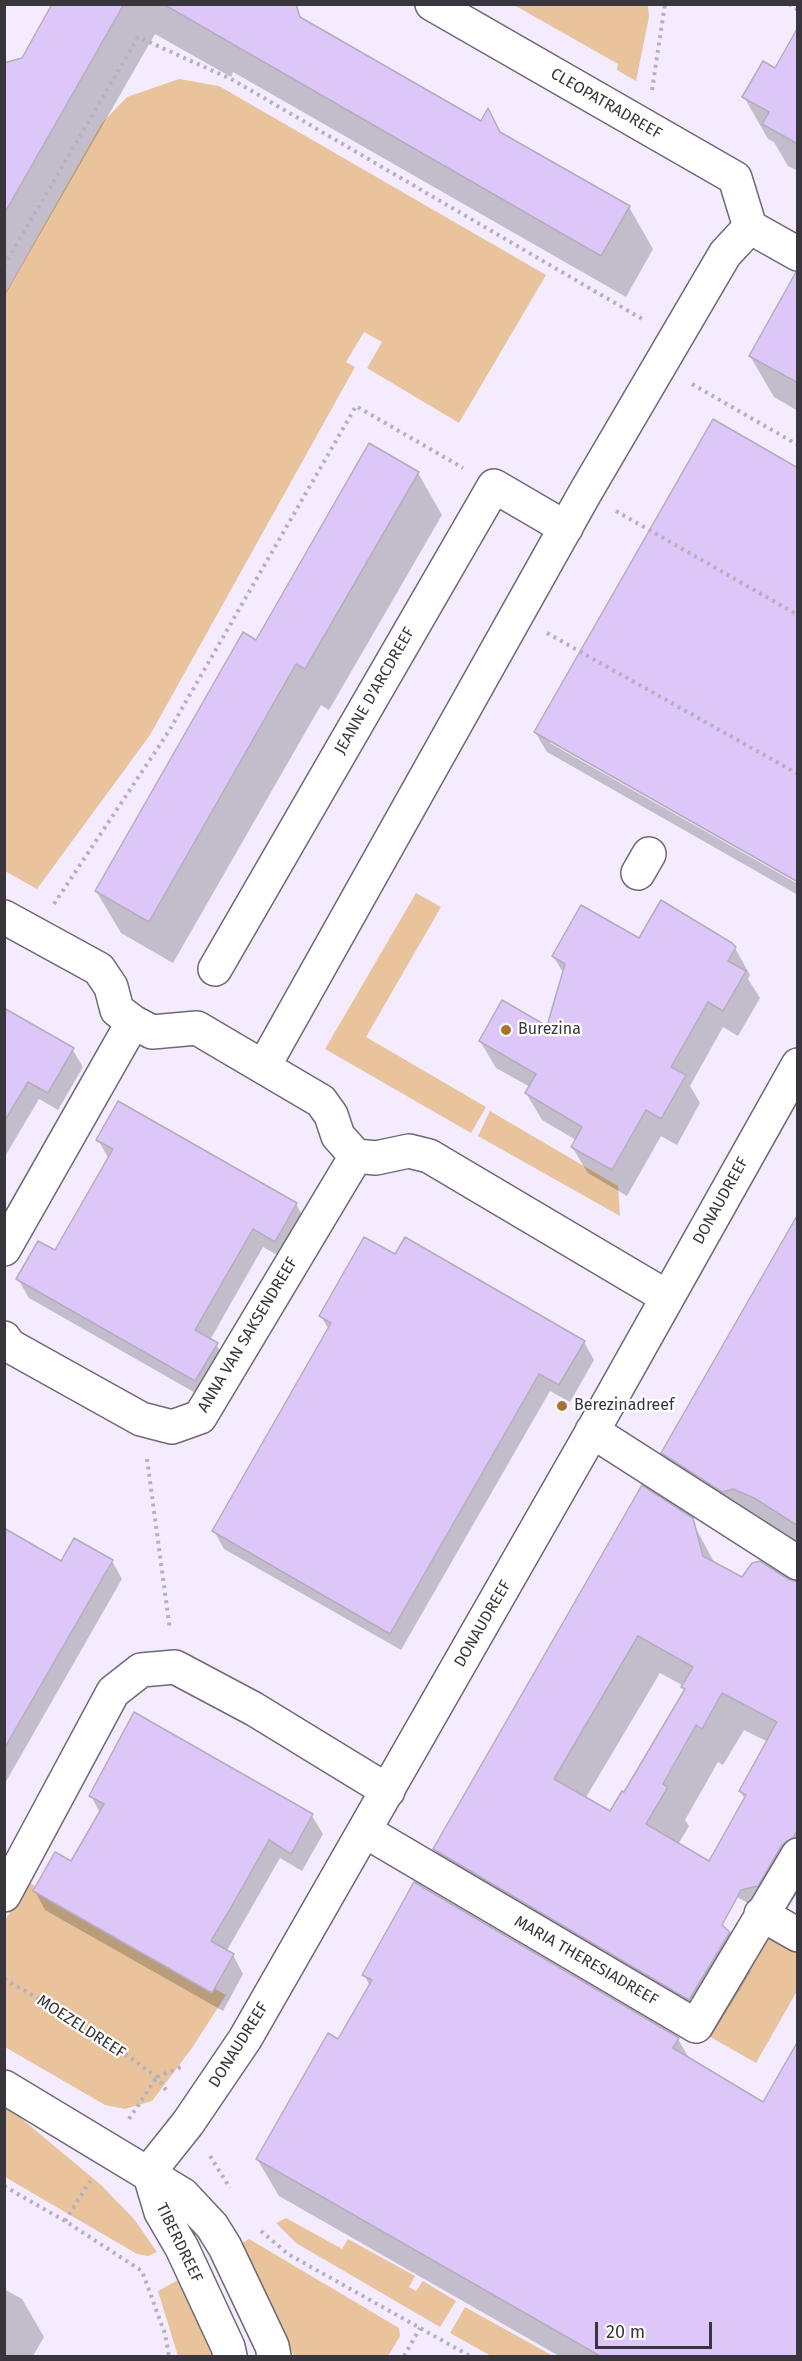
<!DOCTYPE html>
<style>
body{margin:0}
#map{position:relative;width:802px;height:2361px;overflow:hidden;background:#f4ecfe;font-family:"Fira Sans",sans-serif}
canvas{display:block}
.frame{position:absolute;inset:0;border:6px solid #38353c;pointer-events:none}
.scale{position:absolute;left:595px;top:2322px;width:117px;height:27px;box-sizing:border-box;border:3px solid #38353c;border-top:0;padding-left:8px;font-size:18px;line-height:21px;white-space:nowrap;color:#38353c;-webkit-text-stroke:4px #fff;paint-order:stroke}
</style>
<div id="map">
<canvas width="802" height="2361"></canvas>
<div class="frame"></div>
<div class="scale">20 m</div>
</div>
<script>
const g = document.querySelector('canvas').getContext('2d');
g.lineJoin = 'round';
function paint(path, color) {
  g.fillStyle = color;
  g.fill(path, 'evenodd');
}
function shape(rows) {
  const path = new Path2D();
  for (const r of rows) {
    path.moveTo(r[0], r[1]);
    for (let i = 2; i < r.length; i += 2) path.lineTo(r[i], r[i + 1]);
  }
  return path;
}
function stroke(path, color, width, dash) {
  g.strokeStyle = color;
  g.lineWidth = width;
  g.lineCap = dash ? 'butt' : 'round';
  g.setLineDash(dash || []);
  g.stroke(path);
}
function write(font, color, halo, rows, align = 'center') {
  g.font = font + ' "Fira Sans",sans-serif';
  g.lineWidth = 4.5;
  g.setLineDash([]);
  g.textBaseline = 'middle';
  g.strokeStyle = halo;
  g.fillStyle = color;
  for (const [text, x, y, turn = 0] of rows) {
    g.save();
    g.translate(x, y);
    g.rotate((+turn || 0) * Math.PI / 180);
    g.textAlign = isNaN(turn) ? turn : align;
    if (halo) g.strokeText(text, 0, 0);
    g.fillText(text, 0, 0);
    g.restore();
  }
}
const green = shape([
 [514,5,648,5,649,17,636,81,617,70,618,64],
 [179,79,219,86,546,275,459,423,367,368,382,342,364,332,346,362,355,367,150,735,37,889,5,871,5,294,102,123,127,97],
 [416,893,441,907,366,1037,486,1107,471,1133,325,1049],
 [490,1111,618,1186,620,1216,478,1136],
 [28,1882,226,1995,192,2048,152,2101,125,2109,105,2105,5,2047,4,1922],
 [767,1931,797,1948,797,1991,756,2063,707,2035],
 [4,2104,101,2185,134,2219,157,2252,148,2256,137,2254,5,2177],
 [286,2218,342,2249,348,2239,415,2276,409,2287,416,2291,423,2281,456,2301,440,2327,296,2243,276,2223],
 [249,2239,399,2328,400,2336,388,2356,294,2356,237,2246],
 [180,2279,214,2356,178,2356,158,2291],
 [465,2307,553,2356,491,2356,450,2333]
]);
const shadow = shape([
 [54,4,275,4,482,123,488,111,502,134,629,207,653,249,626,297,233,72,231,77,155,34,4,297,4,91],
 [798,47,798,171,788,166,774,142,768,139,744,97],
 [798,305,798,411,774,397,750,356],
 [418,473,442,515,329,710,321,705,173,963,121,933,96,891,257,642],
 [535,732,550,739,550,743,798,884,798,895,547,752],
 [640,941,735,948,750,975,748,979,760,998,738,1036,723,1027,690,1086,700,1103,677,1145,661,1136,627,1196,588,1173,572,1147,576,1140,542,1120,526,1093,530,1087,496,1068,480,1041,548,1028,564,974,553,956],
 [4,1010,72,1049,83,1067,58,1110,39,1099,4,1158],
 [119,1103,296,1204,307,1223,286,1260,263,1247,210,1340,216,1344,227,1363,206,1399,29,1298,18,1279,56,1252,109,1159,98,1140],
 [798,1217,798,1549,684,1491,663,1453],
 [395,1256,584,1342,594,1360,570,1402,550,1391,401,1650,224,1549,214,1531,329,1330,321,1316],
 [691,1519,715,1564,743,1579,760,1562,798,1583,798,1892,779,1922,734,1895,745,1799,740,1791,768,1742,744,1730,723,1765,718,1762,685,1820,689,1826,670,1858,620,1803,685,1691,684,1686,660,1673,585,1799,729,1933,751,1971,711,2037,456,1887,435,1849],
 [4,1530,62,1563,112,1561,122,1579,4,1785],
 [135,1714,312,1816,323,1834,302,1871,280,1858,226,1952,233,1955,243,1974,223,2011,45,1910,35,1891,72,1863,100,1813,91,1796],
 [364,1975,678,2039,690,2060,764,2104,798,2044,798,2356,559,2356,279,2196,257,2159,338,2041,370,1986],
 [4,2289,22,2299,44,2337,33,2356,4,2356]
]);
const building = shape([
 [52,4,124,4,4,214,4,63,22,58,52,4],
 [163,4,296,4,300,17,481,121,488,108,500,132,630,206,601,256,163,4],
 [798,27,798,144,762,124,769,112,742,97,763,61,775,68,798,27],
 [796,272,798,273,798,383,749,356,796,272],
 [713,419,798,468,798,882,534,732,713,419],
 [369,443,419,472,305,669,296,664,149,922,95,891,243,632,256,640,369,443],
 [661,900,732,943,736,947,728,961,746,971,723,1011,708,1002,671,1067,686,1075,661,1119,646,1110,612,1170,571,1147,582,1127,525,1093,536,1074,479,1041,502,1000,547,1026,565,964,552,956,581,905,639,938,661,900],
 [4,1008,74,1048,48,1093,28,1082,4,1122,4,1008],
 [118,1101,297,1203,275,1242,253,1229,195,1330,218,1343,195,1381,16,1279,38,1241,55,1250,113,1149,96,1140,118,1101],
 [798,1214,798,1526,754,1498,733,1489,722,1492,661,1453,798,1214],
 [364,1237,395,1254,405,1237,585,1341,559,1385,539,1374,390,1634,212,1531,331,1323,319,1316,364,1237],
 [642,1485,693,1518,703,1556,742,1577,752,1563,760,1561,788,1579,798,1582,798,1829,793,1838,782,1845,758,1886,741,1890,722,1925,730,1932,689,2000,433,1849,642,1485],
 [638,1636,693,1667,681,1687,685,1689,624,1792,622,1791,610,1811,554,1779,638,1636],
 [722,1693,777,1722,739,1791,746,1795,709,1861,646,1824,668,1787,663,1784,696,1725,702,1729,722,1693],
 [4,1528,61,1561,74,1538,113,1560,4,1749,4,1528],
 [134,1712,313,1814,291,1854,269,1840,229,1911,211,1941,234,1954,212,1993,33,1891,55,1852,71,1861,104,1804,89,1796,134,1712],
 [414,1882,679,2038,673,2048,763,2102,798,2041,798,2356,600,2356,256,2159,328,2033,338,2039,372,1980,362,1975,414,1882]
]);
const path = shape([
 [789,4,798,10],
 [652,90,665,4],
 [4,266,138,37,233,80,644,320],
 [692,384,798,445],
 [616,511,798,615],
 [547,633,798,774],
 [54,904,169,731,356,406,463,468],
 [147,1459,170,1630],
 [4,1979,85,2025,157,2077,166,2090],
 [157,2077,181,2067],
 [129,2119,157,2077],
 [210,2156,230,2188],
 [4,2186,65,2221,142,2271,165,2334,169,2356],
 [65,2221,90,2181],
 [261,2231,288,2254,470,2356],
 [404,2356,420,2328]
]);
const minor = shape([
 [432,4,735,178,750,227],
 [638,873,649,854],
 [4,917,99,969,111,987,117,1010,133,1022,152,1032,197,1028,321,1101,331,1115,338,1136,356,1156,376,1158,409,1151,429,1156,667,1297],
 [215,969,494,486,566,528],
 [264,1066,585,493,725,254,750,227,798,254],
 [4,1249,133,1022],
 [4,1338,10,1346,141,1419,172,1427,200,1417,356,1156],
 [592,1431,798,1563],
 [365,1831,696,2026,798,1855],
 [4,1895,113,1692,141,1670,175,1667,254,1709,388,1791],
 [761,1914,798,1935],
 [4,2087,183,2195,212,2226,225,2247,272,2346,274,2356],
 [149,2172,188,2123,245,2039,596,1425,798,1065],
 [149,2172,161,2212,182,2248,228,2347,230,2356]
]);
const markers = [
 [506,1030,6,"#a9722e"],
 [562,1406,6,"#a9722e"]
];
const streetNames = [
 ["CLEOPATRADREEF",606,104,30],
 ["JEANNE D'ARCDREEF",375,691,-60],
 ["DONAUDREEF",721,1201,-61],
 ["ANNA VAN SAKSENDREEF",248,1335,-59],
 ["DONAUDREEF",483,1624,-60],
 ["MARIA THERESIADREEF",586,1961,30],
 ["MOEZELDREEF",81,2027,33],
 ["DONAUDREEF",239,2045,-58],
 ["TIBERDREEF",179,2243,64]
];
const poiNames = [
 ["Burezina",518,1030],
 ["Berezinadreef",574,1406]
];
paint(green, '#e8c39b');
paint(shadow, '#0003');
paint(building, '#ddc6f8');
stroke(building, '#b4adbd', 1.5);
stroke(minor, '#6f6877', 36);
stroke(path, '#b7b0bf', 4, [3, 4.5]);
stroke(minor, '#fff', 33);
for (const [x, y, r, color] of markers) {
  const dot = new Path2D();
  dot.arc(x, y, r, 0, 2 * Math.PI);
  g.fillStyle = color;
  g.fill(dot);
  stroke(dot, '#fff', 2);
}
write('16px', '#38353c', '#fff', streetNames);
write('16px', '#38353c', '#fff', poiNames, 'left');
</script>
